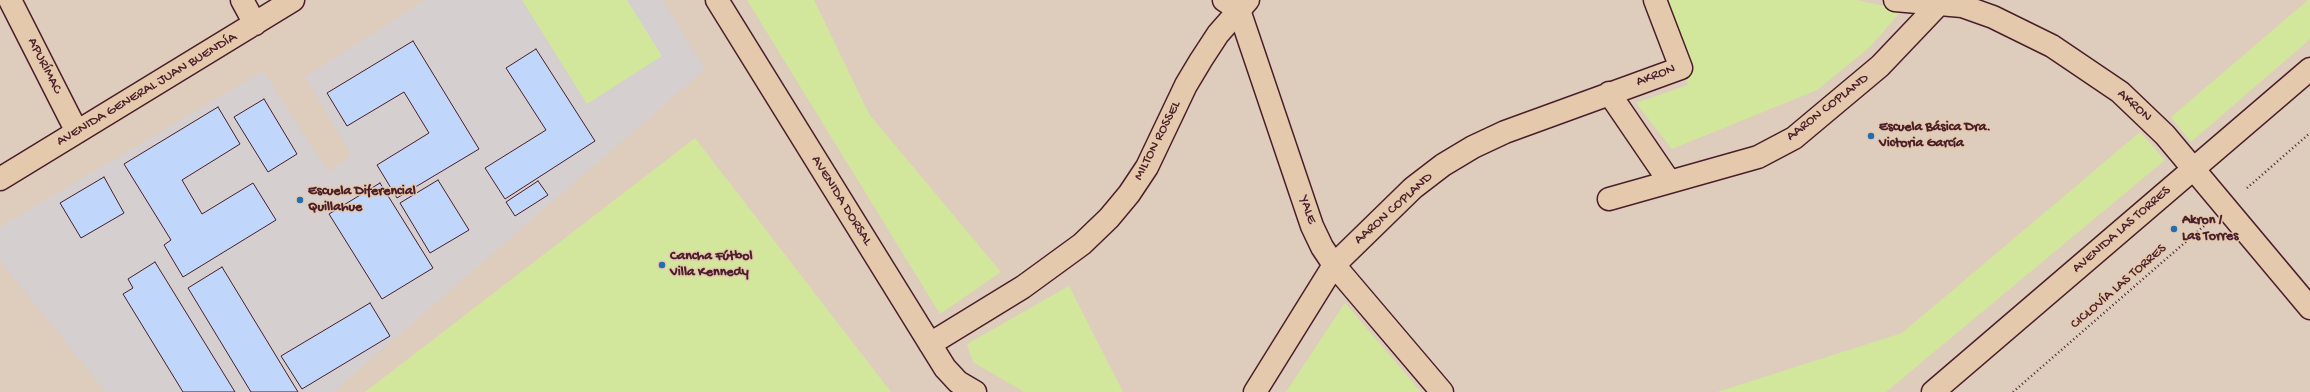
<!DOCTYPE html>
<meta charset="utf-8">
<style>
body{margin:0}
canvas{display:block;background:#deccbc}
</style>
<canvas width="2310" height="392"></canvas>
<script>
const g = document.querySelector('canvas').getContext('2d');
g.lineJoin = 'round';
function paint(path, color) {
  g.fillStyle = color;
  g.fill(path, 'evenodd');
}
function shape(rows) {
  const path = new Path2D();
  for (const r of rows) {
    path.moveTo(r[0], r[1]);
    for (let i = 2; i < r.length; i += 2) path.lineTo(r[i], r[i + 1]);
  }
  return path;
}
function stroke(path, color, width, dash) {
  g.strokeStyle = color;
  g.lineWidth = width;
  g.lineCap = dash ? 'butt' : 'round';
  g.setLineDash(dash || []);
  g.stroke(path);
}
function write(font, color, halo, rows, align = 'center') {
  g.font = font + ' "Gochi Hand",sans-serif';
  g.lineWidth = 3;
  g.setLineDash([]);
  g.textBaseline = 'middle';
  g.strokeStyle = halo;
  g.fillStyle = color;
  for (const [text, x, y, turn = 0] of rows) {
    g.save();
    g.translate(x, y);
    g.rotate((+turn || 0) * Math.PI / 180);
    g.textAlign = isNaN(turn) ? turn : align;
    if (halo) g.strokeText(text, 0, 0);
    g.fillText(text, 0, 0);
    g.restore();
  }
}
const built = shape([
 [425,0,663,0,705,69,333,392,106,392,0,261,0,227,263,71,329,172,351,155,305,77]
]);
const green = shape([
 [522,0,627,0,662,56,587,104],
 [747,0,814,0,869,114,1001,272,940,314],
 [1660,0,1857,0,1902,10,1870,47,1817,90,1672,149,1636,103,1688,85],
 [2308,0,2310,0,2310,39,2191,142,2171,117],
 [2140,132,2165,160,1886,392,1717,392,1902,333],
 [695,138,891,392,365,392],
 [1069,286,1123,392,1024,392,973,362,967,344],
 [1345,303,1421,392,1286,392]
]);
const building = shape([
 [413,41,479,149,397,198,377,165,429,133,404,92,347,126,327,93,413,41],
 [536,49,595,141,505,199,485,168,546,130,506,68,536,49],
 [264,99,297,154,268,172,234,117,264,99],
 [218,107,240,144,182,180,202,214,253,183,276,220,183,277,164,245,171,240,124,164,218,107],
 [104,177,124,213,81,238,60,203,104,177],
 [438,180,469,230,430,253,400,203,438,180],
 [538,181,548,195,515,216,506,202,538,181],
 [380,183,433,268,382,299,329,214,380,183],
 [155,262,235,392,183,392,123,294,133,288,128,279,155,262],
 [222,267,298,392,251,392,188,288,222,267],
 [370,303,390,336,302,389,281,356,370,303]
]);
const path = shape([
 [2247,188,2310,133],
 [2013,392,2204,226]
]);
const street = shape([
 [10,0,77,132],
 [242,0,255,24],
 [1224,0,1239,10,1312,226,1322,247,1334,265,1442,392],
 [1895,0,1962,6,1993,17,2052,46,2120,92,2165,135,2310,308],
 [1609,93,1669,181],
 [0,179,293,0],
 [1609,199,1758,157,1794,138,1880,66,1940,3],
 [1255,392,1334,265,1413,188,1443,165,1473,147,1505,132,1681,68,1655,0]
]);
const secondary = shape([
 [717,0,945,368,958,382,975,392],
 [930,344,1023,287,1082,244,1109,218,1129,194,1147,167,1186,85,1201,60,1218,34,1248,0],
 [1933,392,2310,69]
]);
const markers = [
 [1871,136,4,"#1f6fb2"],
 [300,200,4,"#1f6fb2"],
 [2174,229,4,"#1f6fb2"],
 [662,265,4,"#1f6fb2"]
];
const streetNames = [
 ["APURÍMAC",44,66,63],
 ["AKRON",1656,76,-21],
 ["AVENIDA GENERAL JUAN BUENDÍA",147,90,-31],
 ["AKRON",2134,106,42],
 ["AARON COPLAND",1828,108,-38],
 ["MILTON ROSSEL",1158,141,-63],
 ["AVENIDA DORSAL",841,201,58],
 ["AARON COPLAND",1394,209,-42],
 ["YALE",1307,210,71],
 ["AVENIDA LAS TORRES",2122,230,-41],
 ["CICLOVÍA LAS TORRES",2119,287,-41]
];
const poiNames = [
 ["Escuela Básica Dra.",1879,128],
 ["Victoria García",1879,144],
 ["Escuela Diferencial",308,192],
 ["Quillahue",308,208],
 ["Akron /",2182,221],
 ["Las Torres",2182,237],
 ["Cancha Fútbol",670,257],
 ["Villa Kennedy",670,273]
];
paint(built, '#d5cfcf');
paint(green, '#d2e79c');
paint(building, '#c1d6fb');
stroke(building, '#4a1f2b', 1);
stroke(street, '#4a1f2b', 25);
stroke(secondary, '#4a1f2b', 25);
stroke(path, '#4a1f2b', 2.5, [1, 3]);
stroke(street, '#e5c9ac', 22);
stroke(secondary, '#e5c9ac', 22);
for (const [x, y, r, color] of markers) {
  const dot = new Path2D();
  dot.arc(x, y, r, 0, 2 * Math.PI);
  g.fillStyle = color;
  g.fill(dot);
  stroke(dot, '#e5c9ac', 1.5);
}
write('14px', '#4a1f2b', '#e5c9ac', streetNames);
write('bold 14px', '#4a1f2b', '#e5c9ac', poiNames, 'left');
</script>
